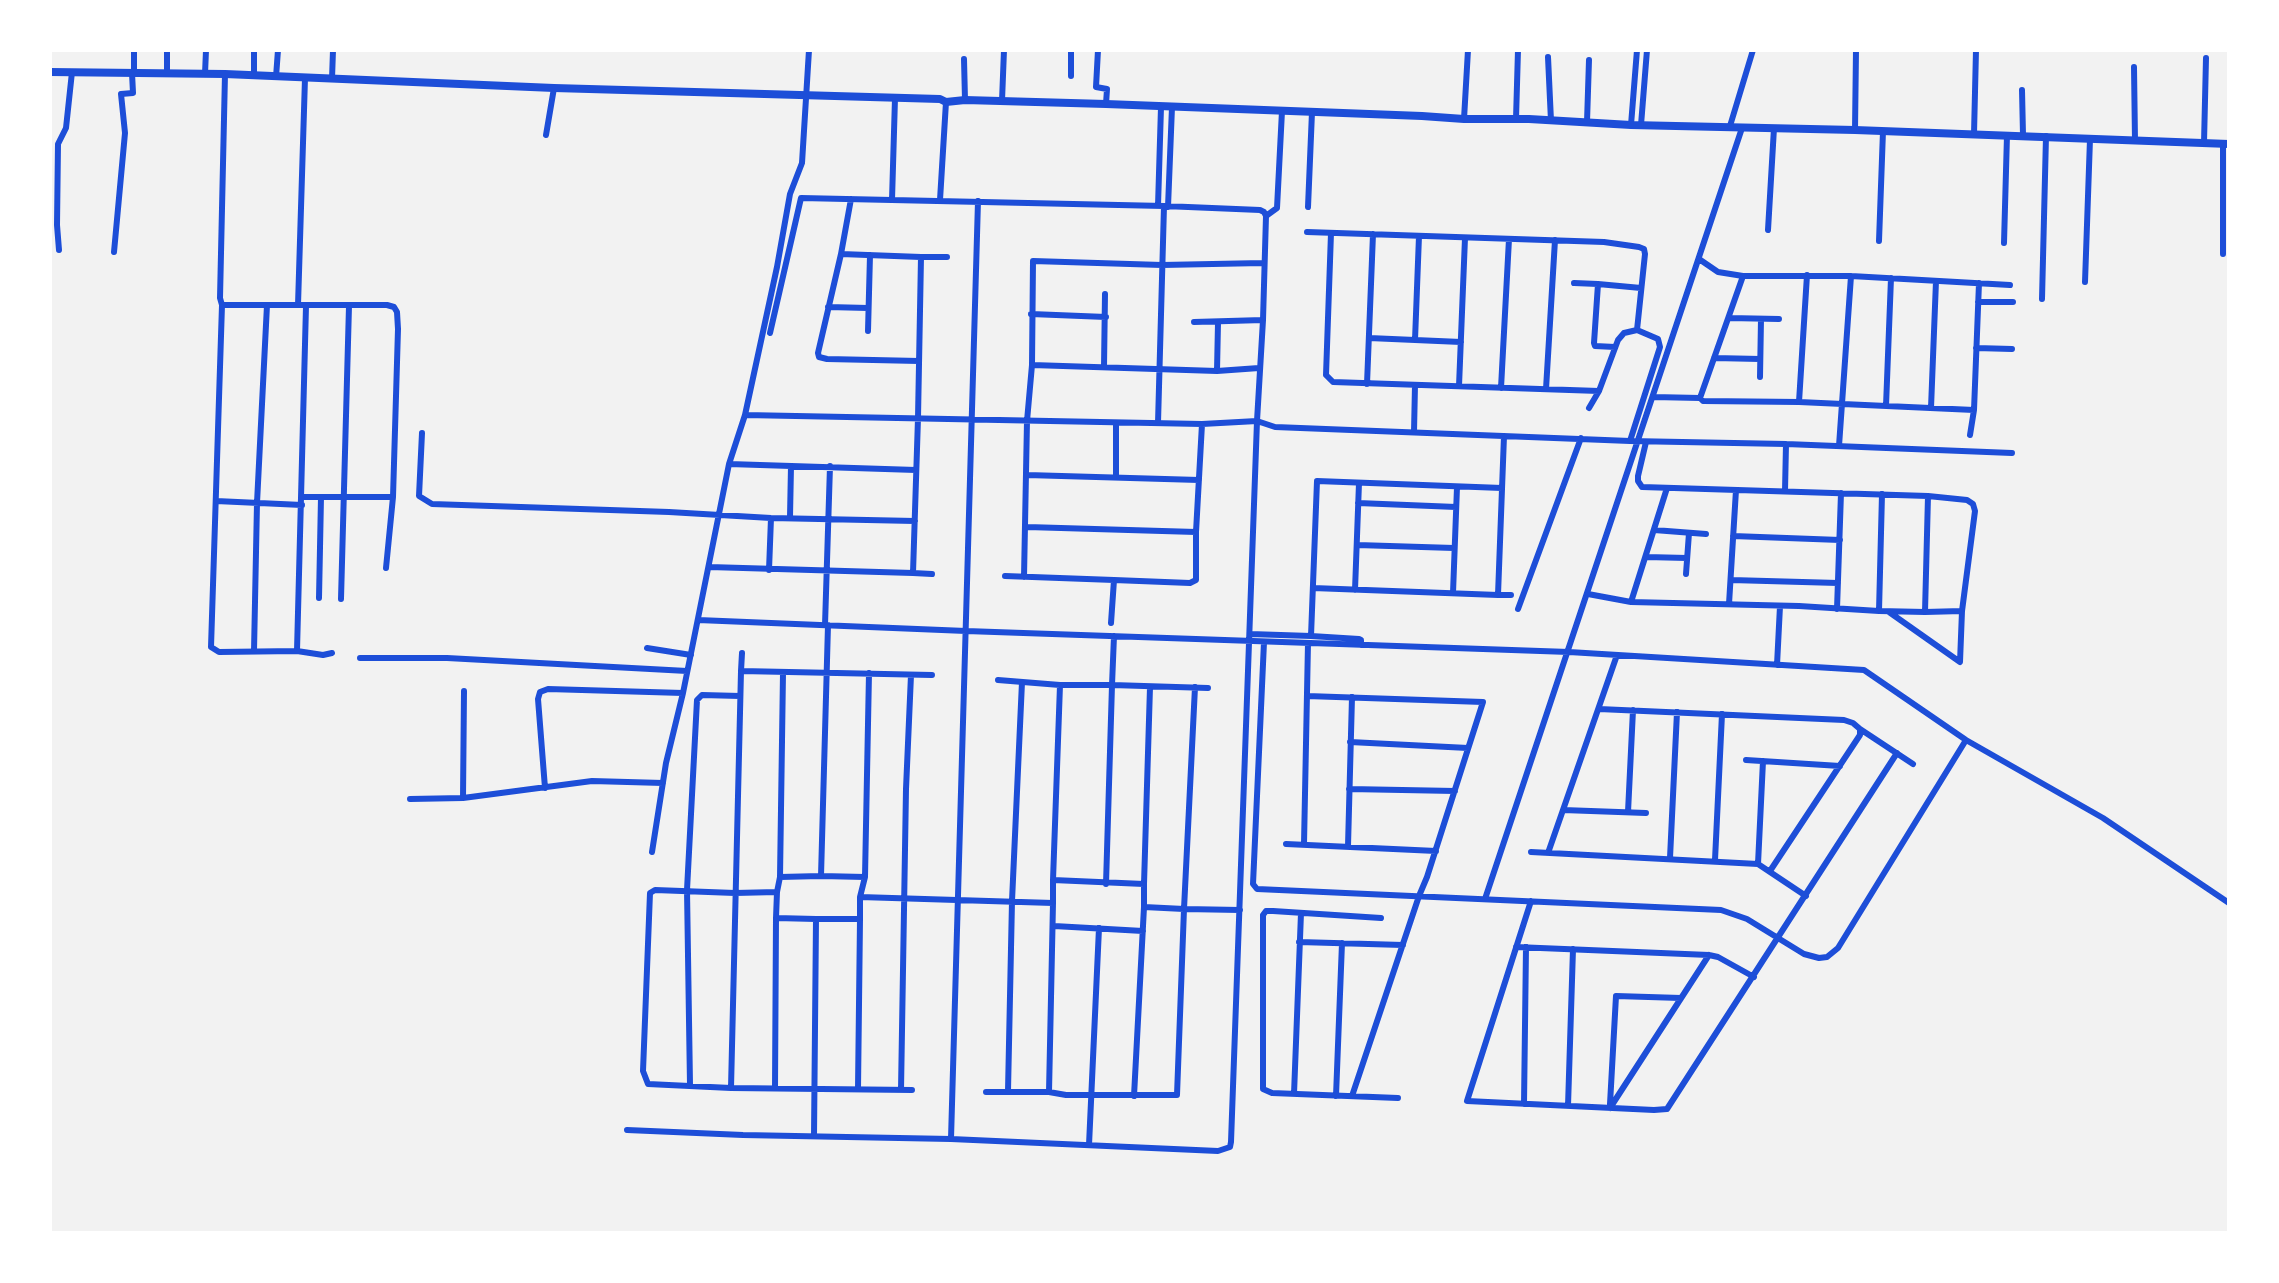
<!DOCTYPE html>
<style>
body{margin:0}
#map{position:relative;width:2279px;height:1283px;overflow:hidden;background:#f2f2f2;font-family:"Archivo Narrow",sans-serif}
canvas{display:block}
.frame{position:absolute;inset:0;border:52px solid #fff;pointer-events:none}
</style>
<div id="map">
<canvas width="2279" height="1283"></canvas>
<div class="frame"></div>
</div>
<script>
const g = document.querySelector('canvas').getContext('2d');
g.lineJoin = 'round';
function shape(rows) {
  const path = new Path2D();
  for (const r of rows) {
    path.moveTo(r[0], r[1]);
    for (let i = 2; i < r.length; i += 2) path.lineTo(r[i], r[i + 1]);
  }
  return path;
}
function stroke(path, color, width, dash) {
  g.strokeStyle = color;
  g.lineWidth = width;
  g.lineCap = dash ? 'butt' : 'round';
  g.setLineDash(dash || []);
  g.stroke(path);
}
const minor = shape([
 [1098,50,1096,87,1107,89,1106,104],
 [1548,57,1551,121],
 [964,59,965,100],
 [2134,67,2135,141],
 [134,73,134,50],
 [167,74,167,50],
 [205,74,206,50],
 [254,76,254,50],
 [1071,76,1071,50],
 [276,77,278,50],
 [332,79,333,50],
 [2022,90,2023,135],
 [1002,101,1004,50],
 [1464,119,1468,50],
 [1516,119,1518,50],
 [1587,122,1589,60],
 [1631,125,1637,50],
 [1641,125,1647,50],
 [1730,126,1753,50],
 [1855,130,1856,50],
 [1974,134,1976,50],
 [546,135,554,88],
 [2204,143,2206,58],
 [2223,144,2223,254],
 [892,200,895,98],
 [940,200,946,102],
 [1158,206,1161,107],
 [1168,207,1172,107],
 [1308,207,1312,112],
 [1266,216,1277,208,1282,111],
 [1768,230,1774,128],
 [1307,232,1604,242,1639,247,1644,249,1645,254,1637,330,1658,339,1660,347,1630,441],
 [1331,233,1326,375,1333,382,1599,391,1618,340,1624,333,1637,330],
 [1879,241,1883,131],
 [2004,243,2007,135],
 [59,250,57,225,58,144,66,128,72,72],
 [114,252,125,133,121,94,133,93,132,73],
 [841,254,851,199],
 [921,257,947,257],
 [1699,259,1718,272,1743,276],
 [2085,282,2090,139],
 [1574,283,1598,284],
 [2042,299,2046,136],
 [1978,302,2013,302],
 [222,305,220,298,225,74],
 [298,305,305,78],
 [828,307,868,308],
 [1031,314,1106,317],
 [1729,318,1779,319],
 [1194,322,1263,320],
 [868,331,870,255],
 [1369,338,1461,342],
 [1415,340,1419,236],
 [1615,347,1595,346,1594,343,1598,284,1641,288],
 [1976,348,2012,349],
 [1714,358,1760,359],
 [1032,365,1217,371,1259,368],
 [1104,367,1105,294],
 [1217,371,1218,323],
 [1760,377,1761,319],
 [1367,384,1373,234],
 [1459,386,1465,238],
 [1501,388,1509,239],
 [1546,389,1555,240],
 [1653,397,1700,398],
 [1799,402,1807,275],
 [1886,406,1891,278],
 [1589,408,1599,391],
 [1931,408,1936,281],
 [1974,410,1799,402,1703,401,1700,398,1743,276,1851,276,2010,285],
 [745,415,1202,424,1257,421,1275,427,1630,441,1786,444,2012,453],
 [1116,423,1116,477],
 [1158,423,1164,206],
 [1414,432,1415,385],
 [422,433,419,496,432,504,669,512,771,518,915,521],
 [1970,435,1974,410,1979,283],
 [1646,442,1638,476,1638,481,1642,487,1928,496,1967,500,1973,504,1975,511,1962,611,1925,612],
 [1839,446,1851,276],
 [729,464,916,470],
 [1027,475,1199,480],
 [1785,491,1786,444],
 [1882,494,1879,611,1925,612,1928,496],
 [302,497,393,497],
 [216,501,302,505],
 [1358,503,1456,507],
 [790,517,791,466],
 [1027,527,1196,532],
 [1654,530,1706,534],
 [1733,536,1840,540],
 [1357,545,1454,548],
 [1646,557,1687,558],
 [709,567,913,573,918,418,921,257,841,254,818,353,819,357,827,359,919,361],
 [769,570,771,518],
 [913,573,932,574],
 [1686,574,1689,533],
 [1005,576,1114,580],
 [1024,577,1027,421,1032,365,1033,261,1162,265,1263,263],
 [1731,580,1838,583],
 [1313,588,1498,595,1504,436],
 [1355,590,1359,483],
 [1453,593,1457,487],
 [1588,594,1631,602,1799,606,1879,611],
 [1498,595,1511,595],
 [319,598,321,497],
 [341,599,349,306],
 [1631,602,1667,488],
 [1729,604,1736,490],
 [1518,609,1581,438],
 [1837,609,1841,493],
 [1889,612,1960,662,1962,611],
 [698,620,966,631,1569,652,1864,670,1966,740,2103,818,2229,903],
 [1111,623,1114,580,1190,583,1196,580,1196,532,1202,424],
 [825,625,830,466],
 [1250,634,1311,636],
 [1114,636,1112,685,1208,688],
 [1264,642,1253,884,1257,889,1721,910,1747,919,1804,954,1819,958,1827,957,1838,948,1966,740],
 [1361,645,1361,640,1359,639,1311,636,1317,481,1502,488],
 [647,648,691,655],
 [254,651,257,503,267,305],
 [297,651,306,306],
 [332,653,323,655,297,651,219,652,211,647,222,305,387,305,394,307,397,312,398,329,393,497,386,568],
 [360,658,447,658,687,671],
 [1777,665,1780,606],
 [741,671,742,653],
 [998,680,1060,685,1112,685,1106,884],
 [1307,696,1483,702,1427,877,1419,896,1352,1096],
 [1599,709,1844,720,1853,723,1860,729,1860,735,1770,871],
 [1860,729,1913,764],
 [1350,742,1468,748],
 [1746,760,1840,766],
 [545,788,538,699,540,692,548,689,683,693],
 [1349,789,1455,791],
 [463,798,464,691],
 [410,799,463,798,592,781,663,783],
 [1563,810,1646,813],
 [1628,812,1633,710],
 [1286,844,1436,851],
 [1304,844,1308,643],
 [1348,846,1352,697],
 [652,852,666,763,683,693,729,464,745,415,777,267,790,194,802,163,809,50],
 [1531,852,1758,864,1806,896],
 [1548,853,1617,655],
 [1670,858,1677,712],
 [1715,860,1722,714],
 [1758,864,1763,761],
 [821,876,828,625],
 [780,877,783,673],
 [865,877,869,673],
 [1053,880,1060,685],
 [1144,884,1144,907],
 [1485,899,1742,128],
 [1531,901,1467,1101,1654,1110,1667,1109,1897,753],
 [1053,903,1049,1092,1066,1095,1177,1095,1184,909,1240,910],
 [776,918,777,892],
 [1381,918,1273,911,1266,911,1263,915,1263,1089,1272,1093,1398,1098],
 [1054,926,1143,931],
 [1299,942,1403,945],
 [1516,947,1709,955,1718,957,1754,977],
 [690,1085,687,890,697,700,702,695,740,696],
 [731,1088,741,671,932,675],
 [775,1088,776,918,816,919],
 [858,1089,860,919],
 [901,1090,906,789,911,675],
 [912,1090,731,1088,648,1084,643,1071,650,893,655,890,735,893,777,892,780,877,821,876,865,877,860,897,1053,903,1053,880,1144,884,1150,687],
 [1008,1091,1012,901,1022,682],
 [986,1092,1049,1092],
 [1294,1094,1301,913],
 [1134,1096,1144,907,1184,909,1195,687],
 [1336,1096,1342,943],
 [1524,1104,1526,947],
 [1610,1104,1616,996,1681,998],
 [1568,1106,1573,949],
 [1610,1108,1709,955],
 [627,1130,743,1135,951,1139,1218,1151,1230,1147,1231,1142,1257,421,1263,320,1266,216,1264,212,1260,210,1164,206,801,198,770,333],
 [814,1136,816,919,860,919,860,897],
 [951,1139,978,201],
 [1089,1145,1099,928]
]);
const secondary = shape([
 [50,72,225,74,554,88,940,99,946,102,965,100,1106,104,1422,116,1464,119,1529,119,1631,125,1855,130,2229,144]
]);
stroke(minor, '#1d4ed8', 6);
stroke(secondary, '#1d4ed8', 8);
</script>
